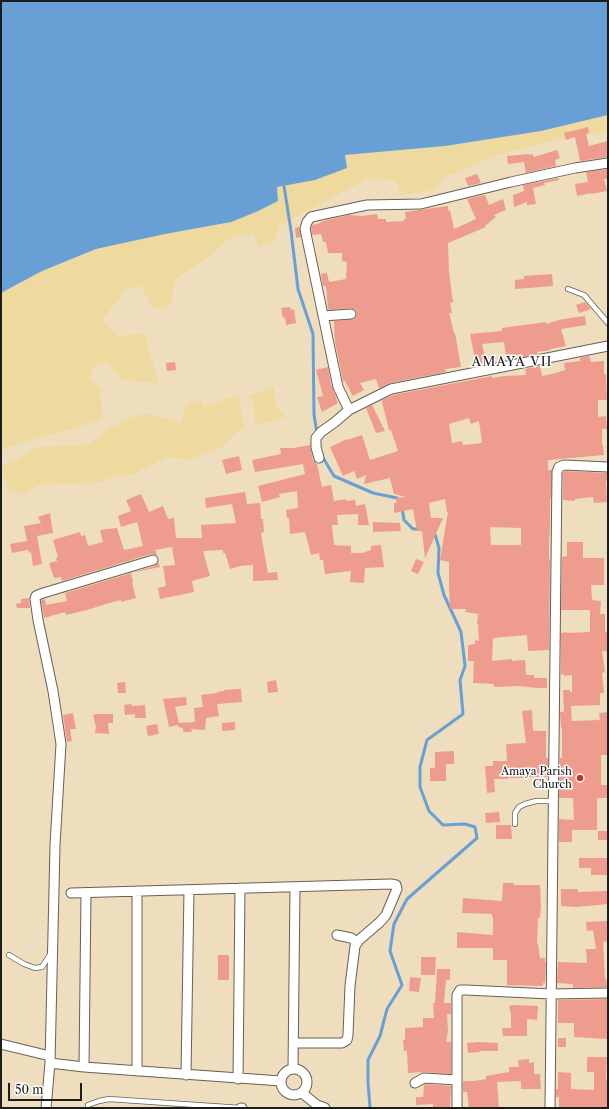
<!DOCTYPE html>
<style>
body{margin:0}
#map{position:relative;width:609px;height:1109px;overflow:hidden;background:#eedebd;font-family:"Libre Caslon Text",serif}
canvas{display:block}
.frame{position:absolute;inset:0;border:2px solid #1c1c1c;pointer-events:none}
.scale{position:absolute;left:8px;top:1083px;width:74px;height:18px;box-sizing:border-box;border:2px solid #1c1c1c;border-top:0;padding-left:5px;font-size:12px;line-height:14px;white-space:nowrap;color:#1c1c1c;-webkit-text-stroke:3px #fff;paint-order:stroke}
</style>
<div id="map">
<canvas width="609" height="1109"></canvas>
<div class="frame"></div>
<div class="scale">50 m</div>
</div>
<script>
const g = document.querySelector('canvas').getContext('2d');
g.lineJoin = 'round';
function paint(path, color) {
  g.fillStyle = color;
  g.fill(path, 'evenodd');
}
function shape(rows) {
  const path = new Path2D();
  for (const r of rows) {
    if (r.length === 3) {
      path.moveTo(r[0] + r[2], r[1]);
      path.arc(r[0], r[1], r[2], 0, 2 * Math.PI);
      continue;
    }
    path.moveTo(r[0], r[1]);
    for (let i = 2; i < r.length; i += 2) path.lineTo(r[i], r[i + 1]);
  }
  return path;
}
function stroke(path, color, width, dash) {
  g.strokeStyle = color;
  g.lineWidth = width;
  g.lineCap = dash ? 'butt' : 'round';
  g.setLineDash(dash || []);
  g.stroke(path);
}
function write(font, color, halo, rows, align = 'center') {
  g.font = font + ' "Libre Caslon Text",serif';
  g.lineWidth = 3;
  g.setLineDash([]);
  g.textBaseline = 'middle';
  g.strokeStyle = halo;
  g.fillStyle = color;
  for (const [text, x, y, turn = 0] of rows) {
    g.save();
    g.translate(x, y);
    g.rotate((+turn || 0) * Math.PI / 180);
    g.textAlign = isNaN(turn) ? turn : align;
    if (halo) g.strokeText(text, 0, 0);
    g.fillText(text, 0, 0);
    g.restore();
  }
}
const sand = shape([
 [608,115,608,131,562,139,500,154,445,177,435,190,401,195,396,180,367,179,280,225,275,241,258,247,254,233,230,238,205,260,175,279,171,304,163,309,151,307,141,285,124,291,115,304,102,320,118,336,145,333,158,383,121,380,108,362,95,366,89,379,100,388,102,420,41,437,1,450,1,293,42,271,96,249,165,234,231,222,256,212,278,201,277,187,315,180,346,168,345,155,445,146,541,131],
 [274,387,275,405,286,417,257,425,253,418,255,408,250,395],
 [239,395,244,428,235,433,222,447,190,460,167,457,131,475,116,476,97,483,40,485,22,494,9,489,1,470,1,467,21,458,35,447,64,446,91,444,107,429,144,413,182,423,185,405,200,400,204,406]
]);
const water = shape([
 [1,1,608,1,608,115,541,131,445,146,345,155,347,168,315,180,277,187,278,201,256,212,231,222,165,234,96,249,42,271,1,293]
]);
const stream = shape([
 [284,186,291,231,298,289,313,334,314,415,317,433],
 [322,456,334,476,373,493,397,498,398,500],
 [402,508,404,520,413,529,421,529],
 [370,1107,368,1082,368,1060,380,1036,387,1009,402,985,390,951,394,924,407,899,477,838,475,827,465,824,443,825,429,811,420,787,420,767,427,740,463,714,460,680,465,666,461,632,444,595,438,573,439,548,434,531]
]);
const building = shape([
 [588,127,589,133,586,134,589,146,608,141,608,157,580,161,575,137,566,140,564,133],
 [557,150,560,158,555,160,556,166,526,173,524,162,508,164,507,156,529,154,529,155,533,154,534,157],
 [608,169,608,179,604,179,607,191,591,194,591,193,577,196,575,184,588,182,586,172],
 [477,174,481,183,468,186,465,178],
 [558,178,559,180,544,183,545,185,533,188,536,204,527,205,527,202,514,207,513,195,524,191,523,185],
 [485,195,489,205,503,199,506,210,494,215,496,217,485,226,486,227,448,243,449,272,453,302,450,303,452,313,449,313,454,333,455,333,461,367,445,369,446,372,390,383,380,388,379,388,376,379,360,383,364,390,353,396,345,381,343,381,335,342,334,321,354,319,356,317,357,313,356,310,351,308,330,310,328,309,326,286,323,286,321,274,327,273,329,282,346,279,347,262,342,261,342,253,328,253,326,242,323,242,321,234,312,235,311,229,312,225,321,223,320,222,327,220,349,215,362,216,377,214,378,219,386,219,386,222,404,221,404,219,406,219,405,212,448,206,448,211,450,210,454,229,476,219,467,199],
 [299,227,301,237,296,238,295,228],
 [552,274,553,286,515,289,515,280,524,279,524,276],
 [585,302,591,309,579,313,576,305],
 [290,307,291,310,294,309,296,323,286,325,285,317,283,318,281,308],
 [585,316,586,325,561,329,566,346,550,349,551,350,537,352,538,354,523,357,522,354,506,357,504,342,482,344,486,362,476,364,470,334,502,331,502,328,546,322,546,324,563,319],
 [589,356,591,362,604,361,604,374,606,374,607,400,598,400,598,417,606,416,607,429,602,429,602,445,603,445,604,455,548,460,548,470,552,470,551,499,550,499,550,526,549,543,549,559,550,559,549,650,528,651,527,635,493,638,492,661,512,659,512,661,525,660,526,675,534,675,534,678,547,678,547,688,536,688,520,686,494,687,494,684,473,683,474,661,468,661,468,645,475,644,475,640,479,641,478,624,477,624,478,614,465,612,466,609,450,609,449,586,449,562,440,560,448,512,447,512,445,499,429,503,431,518,443,518,425,558,422,531,417,531,413,509,394,513,394,503,397,503,395,498,406,497,394,494,390,478,364,484,366,475,357,479,354,471,343,476,330,447,347,439,347,440,362,435,370,460,398,451,391,430,389,430,382,402,382,400,393,395,492,376,492,378,504,376,526,375,525,369,540,366,542,376,552,374,565,370,564,363,580,361,580,358],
 [469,418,471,424,479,421,482,443,463,445,462,441,452,443,449,424],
 [490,527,521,528,521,545,491,545],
 [175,362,176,370,167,371,166,363],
 [328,367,331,384,338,403,322,412,317,397,323,396,316,370],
 [372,405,385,431,376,433,366,408],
 [310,445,313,460,317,464,322,487,331,485,334,501,346,499,346,501,355,500,356,506,365,504,369,525,358,525,358,514,337,515,338,525,332,525,334,545,351,546,351,553,362,553,371,550,371,546,381,545,384,567,365,568,364,583,350,582,351,571,325,574,323,560,320,560,319,553,311,555,305,532,290,534,289,518,287,518,286,510,298,508,297,491,279,494,280,497,262,502,258,486,305,474,303,464,255,472,252,460,281,454,280,448,294,448],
 [239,456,242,470,226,474,222,460],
 [565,471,608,473,608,481,606,481,607,502,594,503,593,497,575,499,575,501,563,500,563,473],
 [245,492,247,504,260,503,261,519,263,519,264,532,261,533,264,551,268,573,277,572,278,580,253,581,253,565,240,566,230,569,225,553,223,553,223,550,203,551,210,576,192,581,194,592,160,599,158,588,166,586,163,566,175,565,172,547,155,550,157,555,151,554,62,581,61,577,54,578,49,563,57,561,56,558,58,557,53,540,80,532,81,536,85,535,88,546,103,542,100,530,117,528,124,550,143,546,137,522,121,527,118,516,131,511,126,500,141,494,149,512,163,506,168,519,174,518,176,538,202,538,201,525,236,523,232,504,206,508,205,498],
 [50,513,53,533,37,536,42,564,33,566,31,552,29,553,28,550,12,553,10,544,27,541,24,526,41,523,38,517],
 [373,522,400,523,401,531,373,532],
 [567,542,583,542,583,558,604,558,604,585,591,585,592,600,601,601,600,614,605,614,605,632,608,632,608,651,602,651,605,672,602,673,604,693,600,693,600,705,571,706,572,721,600,720,599,713,608,712,608,755,601,755,601,785,608,785,608,798,597,798,597,830,572,830,572,842,559,842,559,819,574,820,573,798,559,798,560,758,562,758,562,728,561,728,560,712,564,712,563,690,570,690,570,692,572,692,572,675,564,676,564,674,561,675,561,633,567,632,567,633,590,632,590,610,561,610,562,557,567,556],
 [416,559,424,562,418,574,411,571],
 [158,562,160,567,131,573,133,582,132,582,136,598,121,602,121,600,109,603,87,610,66,615,65,612,44,618,41,600,42,600,45,599,46,605,67,601,65,593,155,566],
 [29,598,30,608,17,608,16,604,21,603,21,599],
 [276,680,278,692,268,693,267,682],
 [125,682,126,693,118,693,117,683],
 [241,689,242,702,217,704,219,716,206,718,205,730,191,729,192,732,183,732,183,728,178,727,178,725,169,727,163,699,186,697,187,705,175,707,179,723,195,722,194,708,203,707,201,695,217,693,217,692,224,691,224,690],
 [131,704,132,706,145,705,146,718,135,718,135,714,125,715,124,705],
 [532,710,533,731,546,731,546,758,548,758,548,777,524,777,524,778,508,778,508,779,494,779,495,792,487,793,485,766,493,766,493,761,507,761,506,744,526,743,522,711],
 [73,713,76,729,70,729,72,741,67,742,63,715],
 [98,714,113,714,113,723,108,723,109,734,95,733,96,727,93,715],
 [235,722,235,730,222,731,222,723],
 [157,724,159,734,148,736,146,726],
 [454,751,454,764,446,764,446,781,430,781,430,768,435,768,435,752],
 [499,812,500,822,486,823,485,813],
 [496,825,511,825,512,839,496,839],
 [598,831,608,831,608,840,598,840],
 [579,858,608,858,608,875,591,875,591,868,579,868],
 [503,883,514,883,514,885,540,885,541,906,540,918,538,918,537,944,538,944,540,958,545,958,545,962,546,962,545,983,543,983,543,986,507,985,507,960,493,960,493,948,457,948,457,932,493,935,493,917,492,917,492,914,462,913,463,898,502,901],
 [561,889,578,889,578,892,607,891,608,904,576,907,561,906],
 [608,921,608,941,603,942,605,979,606,978,607,987,573,988,573,984,557,983,558,962,587,963,586,949,596,949,593,930,587,931,586,922],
 [218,955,229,955,229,980,218,980],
 [421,957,436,957,435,975,421,975],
 [437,969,450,969,450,980,446,980,444,1003,451,1003,451,1014,447,1014,448,1031,446,1042,451,1042,451,1074,424,1072,408,1073,407,1051,404,1051,403,1040,405,1040,405,1028,423,1027,423,1018,434,1018,433,1003,435,1003],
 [410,977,421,978,419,992,409,991],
 [608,999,608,1039,574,1037,574,1023,558,1023,558,1000],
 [513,1005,538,1006,537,1020,527,1019,527,1036,503,1036,502,1028,511,1028,511,1014,509,1006],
 [558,1038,566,1038,566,1047,558,1047],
 [479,1042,498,1043,498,1051,480,1051,480,1052,468,1053,467,1043],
 [587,1057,607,1057,606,1080,608,1080,608,1108,559,1108,559,1097,556,1097,556,1089,558,1089,558,1072,571,1073,571,1089,594,1090,594,1072,587,1072],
 [529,1059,529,1063,534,1062,534,1074,540,1074,541,1089,521,1089,521,1081,497,1082,499,1108,469,1108,467,1092,463,1092,463,1081,474,1081,486,1079,486,1076,509,1072,509,1067,519,1067,518,1060],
 [425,1084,451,1086,450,1108,433,1108,433,1104,416,1105,416,1097,423,1097,424,1085]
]);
const service = shape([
 [568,289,584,295,608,323],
 [515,824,515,813,519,807,525,804,536,801,553,801],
 [9,955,24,964,35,968,42,967,51,953],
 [88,1105,99,1101,109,1099,241,1108]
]);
const minor = shape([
 [608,163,575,168,511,182,421,204,367,205,311,217,307,222,305,229,338,387,349,410,391,389,608,346],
 [323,316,351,314],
 [319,458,316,447,316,438,321,432,335,422,349,410],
 [71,893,391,884,396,885,397,889,386,915,380,922,359,940,355,946,350,986,348,1035,347,1040,342,1043,294,1043],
 [337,935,351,938,357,942],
 [1,1044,50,1056],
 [50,1063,84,1067,281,1081],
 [84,1067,86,893],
 [294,1082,13],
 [293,1069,295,887],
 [137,1071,137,891],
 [186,1075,189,890],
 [238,1079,240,888],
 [415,1083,424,1078,457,1080],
 [302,1093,317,1105,325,1108],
 [46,1108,50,1063,55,845,61,744,53,691,38,620,35,599,36,596,40,594,153,560],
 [241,1108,242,1108],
 [457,1108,457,995,460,990,466,990,551,994,608,993],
 [550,1108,557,472,559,467,564,465,608,467]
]);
const markers = [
 [580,778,4,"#c8321e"]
];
const poiNames = [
 ["Amaya Parish",572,772],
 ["Church",572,785]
];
const quarterNames = [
 ["AMAYA VII",512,362]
];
paint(sand, '#eeda9e');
paint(water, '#68a0d6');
stroke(stream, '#68a0d6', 3);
paint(building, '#ee9c8d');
stroke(service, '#666054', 6);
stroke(minor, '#666054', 11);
stroke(service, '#fff', 4.5);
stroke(minor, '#fff', 9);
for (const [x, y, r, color] of markers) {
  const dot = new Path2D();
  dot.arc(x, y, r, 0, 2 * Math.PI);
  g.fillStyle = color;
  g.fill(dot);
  stroke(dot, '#fff', 1.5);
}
write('11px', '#1c1c1c', '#fff', poiNames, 'right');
g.letterSpacing = '1px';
write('13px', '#1c1c1c', '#fff', quarterNames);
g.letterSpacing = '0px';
</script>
